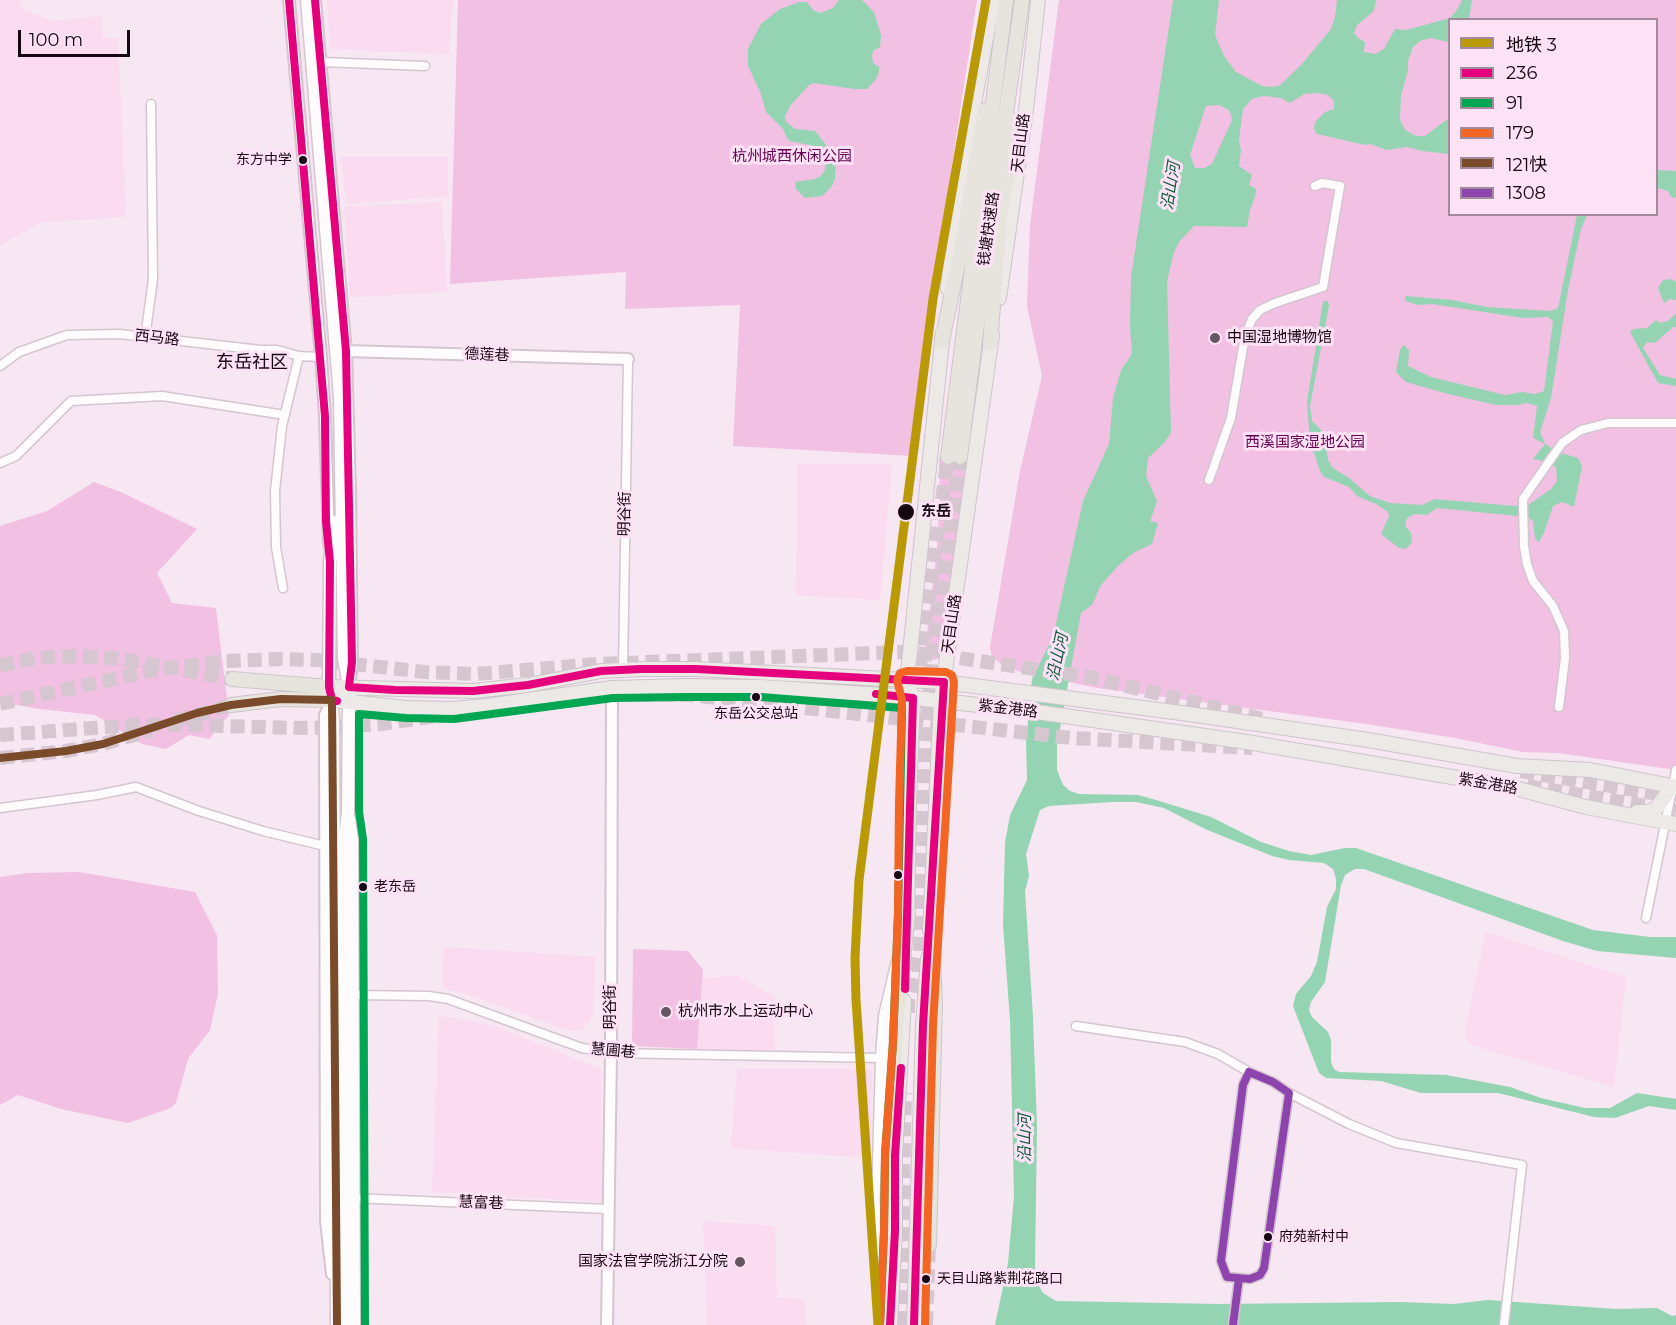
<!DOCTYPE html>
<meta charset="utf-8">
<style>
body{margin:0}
#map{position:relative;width:1676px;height:1325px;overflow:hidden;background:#f7e7f2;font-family:Montserrat,"Noto Sans SC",sans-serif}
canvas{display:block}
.legend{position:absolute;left:1448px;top:18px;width:210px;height:198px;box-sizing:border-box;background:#fde1f4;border:2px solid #a18a9a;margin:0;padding:8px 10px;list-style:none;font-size:18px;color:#160812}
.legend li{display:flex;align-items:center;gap:12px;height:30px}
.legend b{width:30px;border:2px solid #a18a9a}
.scale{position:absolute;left:18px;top:30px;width:112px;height:27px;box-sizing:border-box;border:3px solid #160812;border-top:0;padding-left:8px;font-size:18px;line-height:21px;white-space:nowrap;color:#160812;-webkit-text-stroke:4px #fde1f4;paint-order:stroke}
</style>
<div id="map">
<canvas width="1676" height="1325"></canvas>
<ul class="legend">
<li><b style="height:8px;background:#b99905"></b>地铁 3</li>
<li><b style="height:8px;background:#e5007d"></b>236</li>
<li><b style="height:8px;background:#00a651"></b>91</li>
<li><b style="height:8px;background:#f26522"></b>179</li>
<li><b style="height:8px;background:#7a4b2a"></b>121快</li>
<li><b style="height:8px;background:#8e44ad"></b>1308</li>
</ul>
<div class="scale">100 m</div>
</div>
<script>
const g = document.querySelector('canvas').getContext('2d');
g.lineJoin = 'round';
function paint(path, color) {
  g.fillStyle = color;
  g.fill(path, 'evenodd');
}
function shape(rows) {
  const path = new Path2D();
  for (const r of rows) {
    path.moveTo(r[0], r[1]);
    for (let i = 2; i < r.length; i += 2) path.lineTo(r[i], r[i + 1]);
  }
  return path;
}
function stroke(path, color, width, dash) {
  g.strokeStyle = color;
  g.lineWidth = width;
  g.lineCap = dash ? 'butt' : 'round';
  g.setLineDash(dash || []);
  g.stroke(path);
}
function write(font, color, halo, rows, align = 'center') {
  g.font = font + ' Montserrat,"Noto Sans SC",sans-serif';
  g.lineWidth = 6;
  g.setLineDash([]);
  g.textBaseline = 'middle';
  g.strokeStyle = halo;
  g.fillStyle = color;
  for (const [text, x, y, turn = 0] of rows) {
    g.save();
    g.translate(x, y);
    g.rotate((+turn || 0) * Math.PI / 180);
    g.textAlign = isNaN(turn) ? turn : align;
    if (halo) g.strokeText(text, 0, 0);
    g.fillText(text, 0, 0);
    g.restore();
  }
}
const built = shape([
 [0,0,19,0,22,9,53,21,101,16,103,38,118,38,126,217,41,222,0,246],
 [327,0,453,0,449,54,330,49],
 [341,157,448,157,448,196,346,204],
 [442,202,447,292,350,297,344,207],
 [797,464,892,465,880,600,796,595],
 [1486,932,1626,977,1614,1087,1471,1045,1466,1038,1465,1031],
 [444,947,596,957,593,1012,589,1022,581,1030,570,1031,470,995,443,989],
 [738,976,774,996,775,1051,697,1049,702,978],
 [439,1016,492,1025,601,1069,602,1202,432,1192],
 [737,1069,872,1069,871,1158,731,1148],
 [703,1221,775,1226,777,1297,805,1300,806,1325,707,1325]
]);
const green = shape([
 [458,0,977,0,934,283,913,456,733,446,740,305,625,309,626,272,450,284],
 [1059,0,1676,0,1676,770,1558,753,1523,752,1455,738,1366,724,1097,688,1021,672,1002,665,992,657,990,647,1020,471,1042,376,1027,306,1030,225],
 [1450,20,1656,20,1656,214,1450,214],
 [939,457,969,460,941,652,939,658,935,660,925,658,925,651,937,548,940,494],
 [94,482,123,493,197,529,157,573,172,603,216,608,229,715,209,739,189,735,166,749,142,744,95,715,39,709,0,702,0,526,47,511],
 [79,872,195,892,217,935,218,994,210,1030,188,1059,176,1103,171,1108,128,1123,61,1109,18,1095,0,1105,0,877,28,873],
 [633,949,688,951,703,970,697,1049,632,1046]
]);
const water = shape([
 [839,0,862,0,874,12,881,35,880,47,873,51,872,57,873,63,879,67,879,72,876,79,867,89,854,89,813,83,809,85,790,106,785,116,786,122,795,129,815,131,826,145,834,151,836,156,835,179,832,186,822,196,805,198,796,189,795,182,815,179,821,176,825,170,826,160,824,154,815,146,789,141,782,128,766,112,761,94,748,66,748,49,761,24,780,9,799,2,807,2,814,11,821,13,833,8],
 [1173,0,1219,0,1215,35,1224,56,1236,72,1262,86,1270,87,1279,86,1301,65,1331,29,1335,17,1337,0,1376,0,1374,11,1357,25,1354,33,1358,38,1365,42,1364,52,1375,54,1384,49,1395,29,1406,30,1450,18,1457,10,1462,0,1472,0,1469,19,1450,20,1449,42,1430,38,1420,41,1413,47,1408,61,1408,71,1401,95,1400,120,1405,130,1416,136,1425,136,1449,118,1449,154,1422,151,1407,147,1387,150,1370,144,1365,145,1317,134,1314,129,1315,122,1325,112,1334,109,1334,101,1328,95,1317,93,1304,94,1290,103,1281,98,1263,96,1252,99,1243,109,1239,140,1241,150,1239,166,1252,175,1249,185,1256,189,1255,197,1250,210,1247,227,1194,226,1179,242,1174,252,1167,281,1171,432,1165,442,1148,458,1146,476,1157,501,1150,521,1158,523,1152,544,1133,553,1119,565,1101,585,1092,605,1081,613,1057,745,1057,770,1063,785,1070,791,1079,794,1138,795,1156,800,1211,817,1261,842,1289,851,1311,855,1345,848,1356,848,1593,930,1650,937,1676,937,1676,958,1597,951,1563,941,1364,869,1355,869,1345,875,1341,885,1325,982,1311,1002,1309,1010,1312,1017,1328,1032,1331,1040,1331,1062,1334,1069,1339,1072,1446,1075,1510,1087,1541,1098,1585,1108,1610,1108,1637,1093,1676,1099,1676,1110,1649,1106,1615,1118,1594,1117,1498,1093,1421,1093,1381,1081,1326,1078,1319,1073,1293,1006,1296,994,1311,976,1317,962,1327,907,1336,889,1336,879,1333,869,1324,863,1289,860,1272,856,1205,829,1164,808,1136,802,1113,802,1049,806,1040,810,1026,854,1029,876,1025,891,1033,1017,1037,1127,1035,1265,1036,1281,1043,1293,1056,1301,1219,1304,1400,1302,1454,1304,1488,1300,1616,1309,1657,1308,1672,1316,1676,1315,1676,1325,995,1325,1008,1263,1014,1196,1010,1021,1003,924,1005,843,1010,815,1027,780,1026,741,1032,679,1053,637,1083,501,1109,444,1113,398,1121,370,1132,354,1130,327,1131,277],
 [1219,105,1230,111,1232,120,1212,164,1204,168,1195,168,1190,155,1206,106],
 [1656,170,1676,171,1676,197,1672,198,1668,191,1657,188],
 [1577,215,1587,215,1581,229,1568,290,1551,398,1540,432,1545,444,1561,453,1578,458,1582,466,1574,507,1562,502,1553,506,1544,533,1539,542,1535,539,1533,521,1528,517,1437,508,1427,515,1415,514,1407,518,1405,526,1411,533,1412,542,1406,549,1399,548,1381,534,1389,516,1388,512,1376,504,1357,496,1349,487,1324,477,1320,471,1310,441,1307,402,1323,301,1328,301,1329,306,1310,406,1312,421,1324,433,1328,460,1333,468,1349,478,1370,496,1390,503,1422,505,1435,499,1514,506,1528,505,1551,489,1557,481,1556,467,1543,461,1533,459,1545,444,1533,438,1537,406,1527,403,1518,405,1496,405,1448,394,1406,382,1396,372,1400,350,1404,345,1409,350,1408,366,1431,377,1505,395,1522,392,1535,394,1544,391,1553,321,1548,317,1523,318,1432,304,1418,305,1405,301,1405,296,1452,300,1487,307,1551,311,1558,308],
 [1671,279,1676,282,1676,300,1670,299,1664,303,1658,288,1663,280],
 [1676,313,1676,327,1673,327,1655,343,1647,342,1643,348,1660,375,1676,379,1676,386,1658,383,1630,332,1634,329,1647,328,1656,320,1660,323,1668,321]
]);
const trunkTunnel = shape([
 [0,666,35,658,76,656,113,658,162,666],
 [184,670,232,679],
 [617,694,689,695,1072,738,1252,748],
 [0,704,154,670,224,661,280,659,317,660,425,672,476,674,597,664,903,652,945,656,1089,677,1267,720],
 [917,708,922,642,948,457],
 [175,721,231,705],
 [0,735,134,725,189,725,299,728,341,727,381,724,458,713],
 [0,758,66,751,103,744,151,730],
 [1521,771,1676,797],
 [1527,786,1676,811],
 [919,993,925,746,935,635,960,457],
 [908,1013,909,952],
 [886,1239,886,1202],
 [900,1325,905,1093],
 [926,1325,929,1245]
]);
const minor = shape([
 [321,62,425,66],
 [145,338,153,279,151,104],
 [0,366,19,352,67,335,119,334,261,350,277,350,299,356,321,357],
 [0,463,16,456,71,401,162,396,285,415],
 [1209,480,1231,418,1245,336,1252,319,1260,310,1275,303,1323,287,1340,186,1322,183,1315,186],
 [283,588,276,547,275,491,282,426,299,356],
 [623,670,628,359],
 [1559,707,1565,658,1564,631,1553,606,1533,581,1527,564,1524,546,1523,499,1562,443,1581,430,1608,423,1676,423],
 [0,808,97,795,136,787,199,811,263,831,325,846],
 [1646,918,1676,770],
 [354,995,429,996,448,999,582,1048,611,1053,882,1058],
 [1076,1026,1185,1042,1218,1054,1249,1072],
 [1249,1072,1273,1082,1289,1093,1264,1268,1260,1275,1250,1279,1227,1277,1221,1261,1243,1085,1249,1072],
 [1289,1093,1349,1124,1396,1143,1522,1165,1504,1325],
 [353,1198,608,1209],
 [1233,1325,1239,1278]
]);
const tertiary = shape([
 [289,0,321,357,325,416,329,544],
 [315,0,346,351,350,491,352,662,350,681],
 [346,351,628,359],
 [332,701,325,715,326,1221,332,1274],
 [350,819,353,839,355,1325],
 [607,1325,611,1053,612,688]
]);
const secondary = shape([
 [307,0,340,397,344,658,349,687,348,812,344,848,344,1299,346,1325],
 [334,522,330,562,329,687,333,719,337,1325],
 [887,1296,878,1200,882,1058,885,1016,898,961]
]);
const primary = shape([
 [948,289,954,227,965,152,993,0],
 [999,298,1026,110,1038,0],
 [329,687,473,691,528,685,601,671,641,669,696,669,944,682,1189,714,1368,740,1517,766,1590,770,1676,787],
 [332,700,406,708,453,709,487,706,612,688,687,686,761,687,897,696,1023,710,1247,742,1511,787,1586,807,1676,824],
 [1637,812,1647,812,1656,809,1672,786],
 [907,924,909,803,913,698,907,681,943,332],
 [930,930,941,700,992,335],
 [890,1325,895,1231,895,1156,904,1001],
 [914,1325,923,1025,928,958]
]);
const trunk = shape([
 [942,341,963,239,985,110],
 [990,344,1000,217,1009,164,1012,120],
 [948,457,1006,0],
 [960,457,987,247,1022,0],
 [232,679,329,687],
 [231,705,281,699,332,700],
 [886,1202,896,1026,908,913],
 [929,1245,935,1003,931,919]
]);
const bus1 = shape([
 [289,0,325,416,326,521,330,562,329,687,332,700,337,701],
 [315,0,346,351,352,662,349,687,395,690,473,691,528,685,601,671,641,669,696,669,944,682,923,1025,914,1325],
 [876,694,913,698,905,989],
 [890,1325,895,1231,895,1156,901,1068]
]);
const bus2 = shape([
 [365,1325,363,839,359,811,359,714,406,718,454,719,613,698,687,697,761,697,902,708,898,913,893,1043,885,1155,884,1231,880,1324]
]);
const bus3 = shape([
 [880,1324,884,1231,885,1155,893,1043,898,913,899,803,902,700,897,680,900,673,907,671,946,672,952,675,954,682,933,1025,925,1325]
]);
const bus4 = shape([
 [0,758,66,751,103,744,197,713,231,705,281,699,332,700,337,1325]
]);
const bus5 = shape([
 [1249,1072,1273,1082,1289,1093,1264,1268,1260,1275,1250,1279,1227,1277,1221,1261,1243,1085,1249,1072],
 [1233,1325,1239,1278]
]);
const metro1 = shape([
 [878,1325,856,1000,855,958,859,880,933,299,986,0]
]);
const markers = [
 [303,160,5,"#160812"],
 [1215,338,6,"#655660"],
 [906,512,9,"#160812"],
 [756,697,5,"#160812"],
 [898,875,5,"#160812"],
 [363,887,5,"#160812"],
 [666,1012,6,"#655660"],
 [1268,1237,5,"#160812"],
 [740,1262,6,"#655660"],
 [926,1279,5,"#160812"]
];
const busNames = [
 ["东方中学",292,160,"right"],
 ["东岳公交总站",756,714,"center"],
 ["老东岳",374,887],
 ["府苑新村中",1279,1237],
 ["天目山路紫荆花路口",937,1279]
];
const streetNames = [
 ["天目山路",1021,143,-83],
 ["钱塘快速路",989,229,-82],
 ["西马路",157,338,6],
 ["德莲巷",487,355,2],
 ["明谷街",625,514,-89],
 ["天目山路",952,624,-82],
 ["紫金港路",1008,709,7],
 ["紫金港路",1488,784,10],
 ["明谷街",611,1007,-90],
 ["慧圃巷",613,1051,5],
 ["慧富巷",481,1203,2]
];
const parkNames = [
 ["杭州城西休闲公园",792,157],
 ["西溪国家湿地公园",1305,443]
];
const poiNames = [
 ["中国湿地博物馆",1227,338],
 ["杭州市水上运动中心",678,1012],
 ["国家法官学院浙江分院",728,1262,"right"]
];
const stopNames = [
 ["东岳",921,512]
];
const waterNames = [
 ["沿山河",1171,186,-81],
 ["沿山河",1058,657,-78],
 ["沿山河",1025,1138,-90]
];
const quarterNames = [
 ["东岳社区",252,363]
];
paint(built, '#fadbf0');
paint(green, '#f2c0e3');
paint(water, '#94d4b3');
stroke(trunkTunnel, '#d5c6d0', 14, [14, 7]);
stroke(minor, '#d4c5cf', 11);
stroke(tertiary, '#d4c5cf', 14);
stroke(secondary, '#d4c5cf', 15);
stroke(primary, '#cdc5cb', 16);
stroke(trunk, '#cdc5cb', 16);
stroke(minor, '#fefbfd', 8);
stroke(tertiary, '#fefbfd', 10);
stroke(secondary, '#fefbfd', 12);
stroke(primary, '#ece9e6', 14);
stroke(trunk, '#e7e4de', 14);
stroke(bus1, '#e5007d', 8);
stroke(bus2, '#00a651', 8);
stroke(bus3, '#f26522', 8);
stroke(bus4, '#7a4b2a', 8);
stroke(bus5, '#8e44ad', 8);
stroke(metro1, '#b99905', 9);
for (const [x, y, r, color] of markers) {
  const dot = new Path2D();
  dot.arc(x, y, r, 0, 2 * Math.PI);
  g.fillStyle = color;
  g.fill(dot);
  stroke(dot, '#fde1f4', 2);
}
write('14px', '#160812', '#fde1f4', busNames, 'left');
write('15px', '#160812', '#fde1f4', streetNames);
write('15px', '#640051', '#fde1f4', parkNames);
write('15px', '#160812', '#fde1f4', poiNames, 'left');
write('bold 15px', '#160812', '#fde1f4', stopNames, 'left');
write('italic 16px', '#0c5a38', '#fde1f4', waterNames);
write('18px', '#160812', '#fde1f4', quarterNames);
</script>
